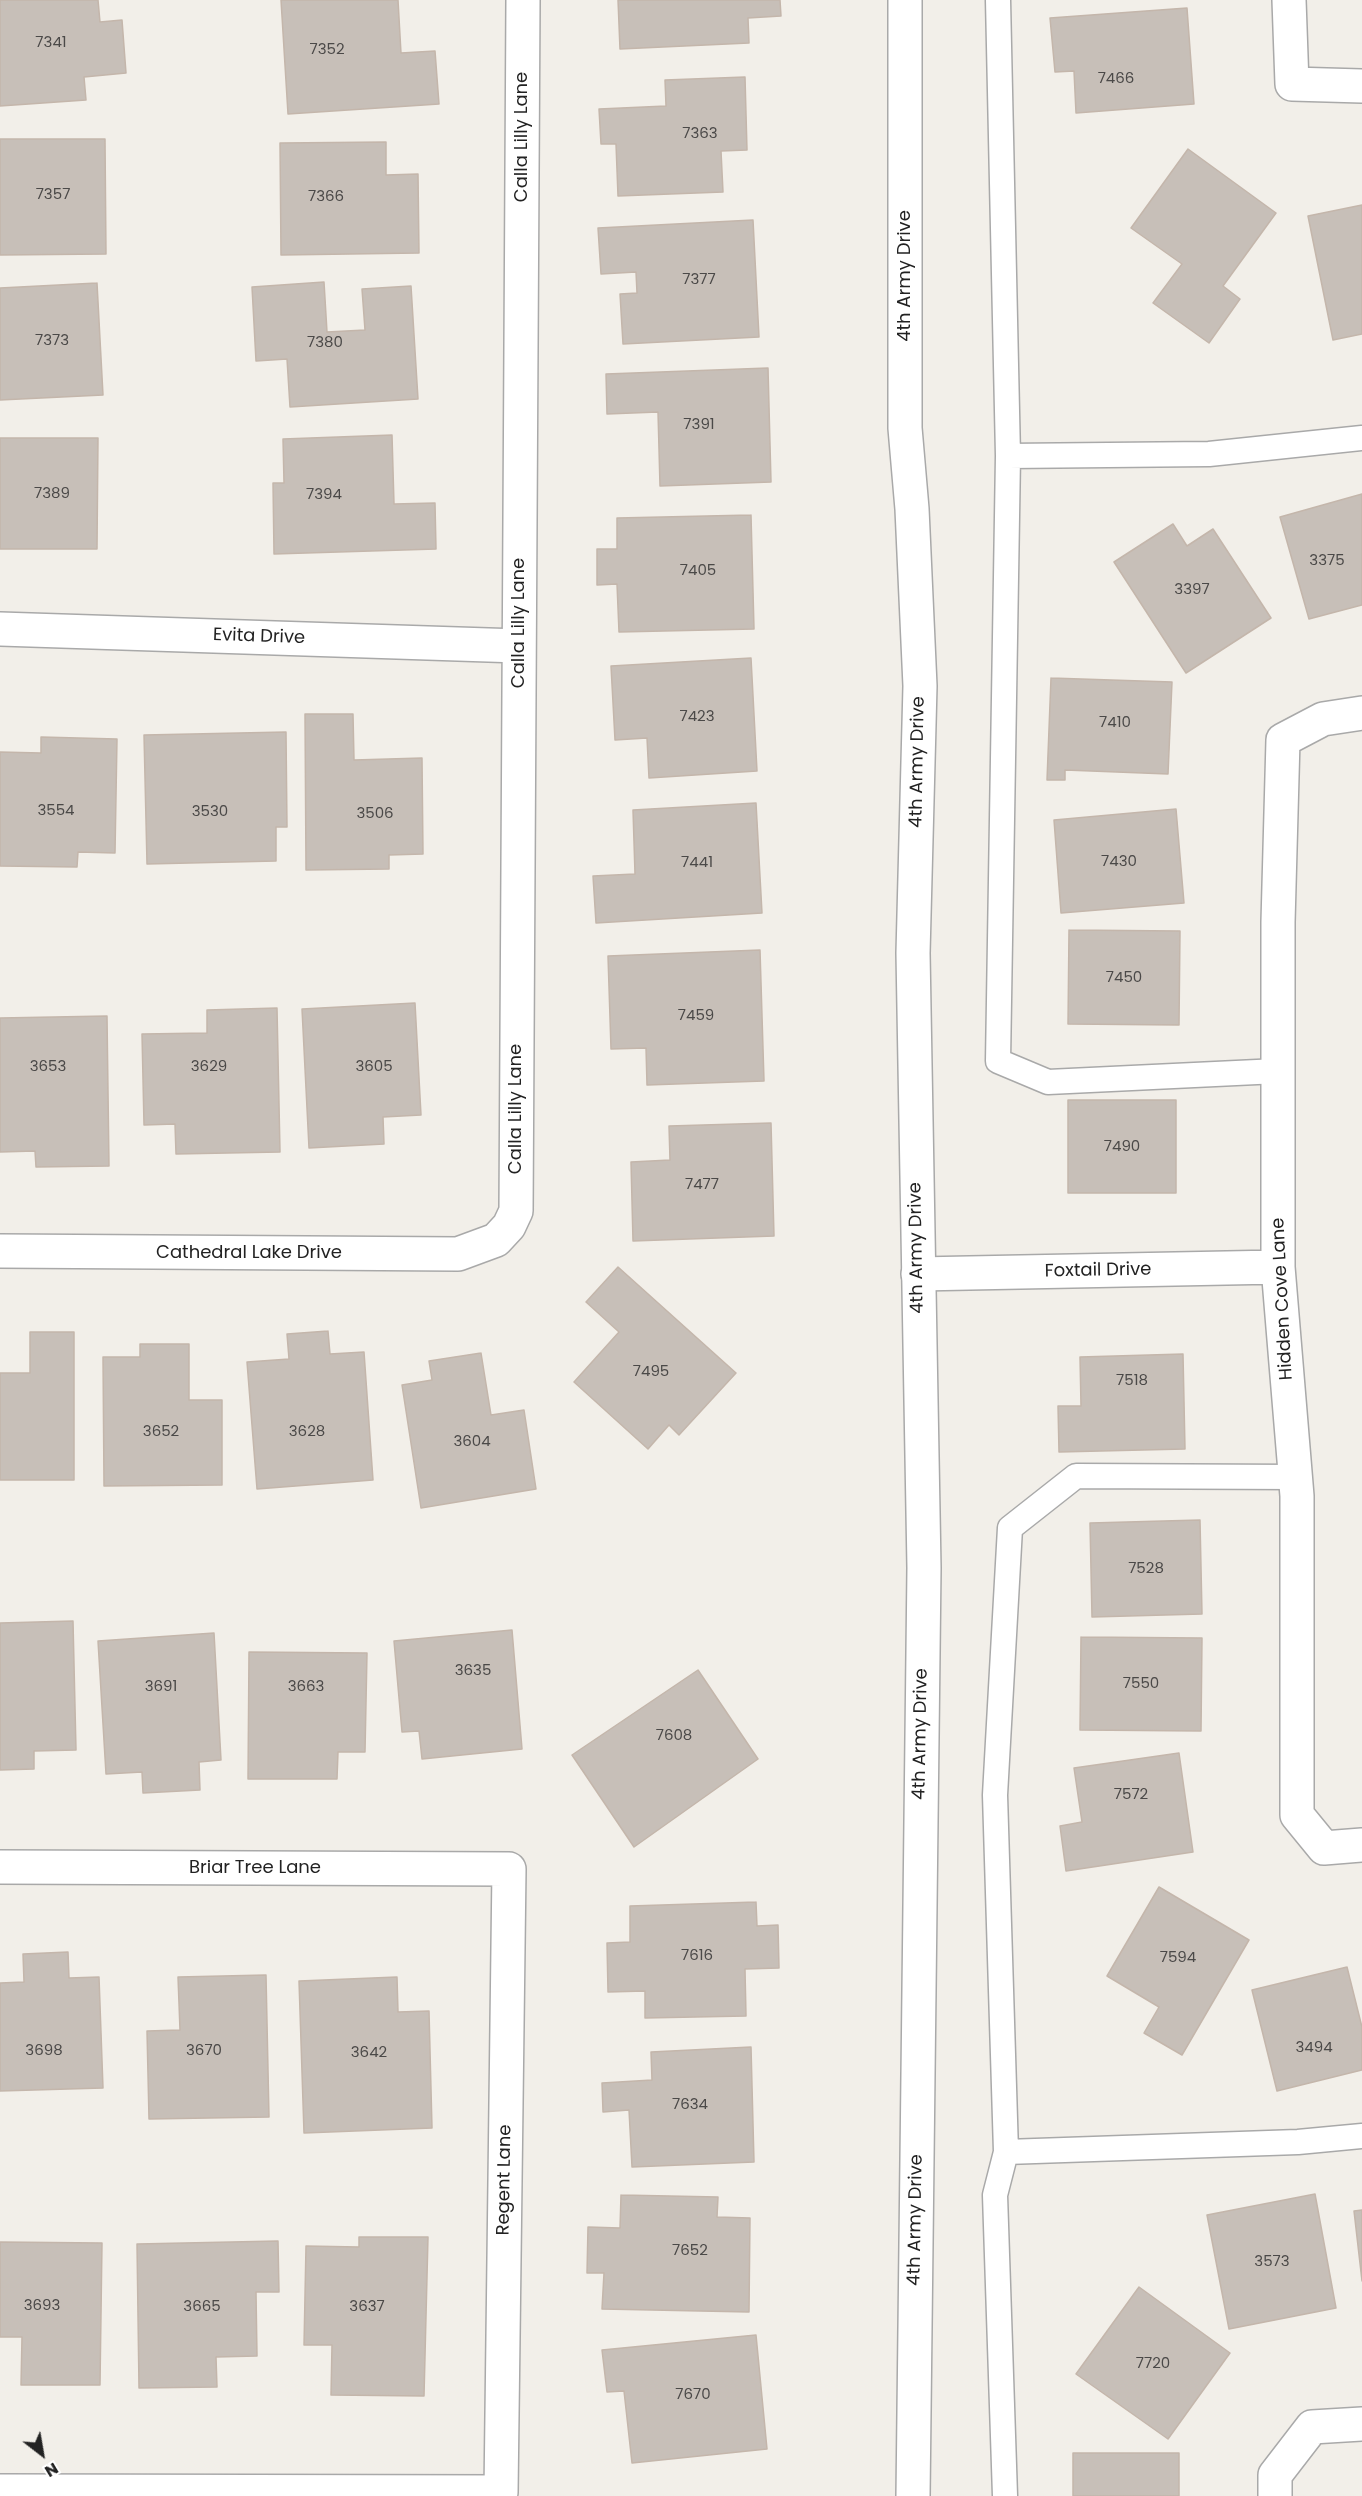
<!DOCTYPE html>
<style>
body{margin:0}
#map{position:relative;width:1362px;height:2496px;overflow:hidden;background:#f2efe9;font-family:Poppins,sans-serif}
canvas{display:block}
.north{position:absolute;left:12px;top:2424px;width:60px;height:60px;-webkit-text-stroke:4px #fff;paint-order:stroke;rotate:149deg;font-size:16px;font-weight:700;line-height:24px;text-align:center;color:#222}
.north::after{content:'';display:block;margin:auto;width:21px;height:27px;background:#222;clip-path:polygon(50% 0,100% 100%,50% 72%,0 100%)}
</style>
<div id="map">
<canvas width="1362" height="2496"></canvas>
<div class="north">N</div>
</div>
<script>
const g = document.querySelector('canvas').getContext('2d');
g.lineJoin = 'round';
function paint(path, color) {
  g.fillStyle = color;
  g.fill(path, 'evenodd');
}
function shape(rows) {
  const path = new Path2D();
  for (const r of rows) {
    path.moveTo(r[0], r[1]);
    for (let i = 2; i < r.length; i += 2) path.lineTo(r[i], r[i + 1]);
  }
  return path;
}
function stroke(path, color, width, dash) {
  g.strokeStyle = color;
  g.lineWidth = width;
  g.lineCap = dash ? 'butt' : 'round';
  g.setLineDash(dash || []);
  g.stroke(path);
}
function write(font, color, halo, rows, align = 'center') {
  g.font = font + ' Poppins,sans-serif';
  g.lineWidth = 6;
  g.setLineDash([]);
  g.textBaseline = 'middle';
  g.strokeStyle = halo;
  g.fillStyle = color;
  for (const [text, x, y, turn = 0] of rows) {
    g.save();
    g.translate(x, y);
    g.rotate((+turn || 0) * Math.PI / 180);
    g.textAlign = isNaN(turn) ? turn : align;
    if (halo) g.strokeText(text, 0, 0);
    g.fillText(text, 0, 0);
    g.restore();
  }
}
const building = shape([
 [0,0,98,0,100,22,122,20,126,73,84,77,86,100,0,106,0,0],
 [281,0,398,0,401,53,435,51,439,104,288,114,281,0],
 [618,0,780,0,781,16,748,18,749,43,620,49,618,0],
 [1187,8,1194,104,1076,113,1074,71,1055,72,1050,18,1187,8],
 [745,77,747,150,721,151,723,192,618,196,616,144,601,144,599,109,666,106,665,80,745,77],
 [0,139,105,139,106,254,0,255,0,139],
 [386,142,386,175,418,174,419,253,281,255,280,143,386,142],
 [1188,149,1276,213,1223,286,1240,299,1209,343,1153,303,1182,264,1131,228,1188,149],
 [1362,205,1362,334,1333,340,1308,216,1362,205],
 [753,220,759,337,623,344,620,294,637,293,636,272,601,274,598,228,753,220],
 [324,282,327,332,365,330,362,289,411,286,418,399,290,407,287,359,256,361,252,287,324,282],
 [97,283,103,395,0,400,0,288,97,283],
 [768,368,771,482,660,486,658,412,607,414,606,374,768,368],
 [392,435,394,504,435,503,436,549,274,554,273,483,284,483,283,439,392,435],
 [0,438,98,438,97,549,0,549,0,438],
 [1362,494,1362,605,1309,619,1280,517,1362,494],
 [751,515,754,629,619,632,617,584,597,585,597,549,617,549,617,518,751,515],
 [1173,524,1187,546,1213,529,1271,618,1186,673,1114,562,1173,524],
 [751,658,757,771,649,778,647,738,615,740,611,666,751,658],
 [1051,678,1172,682,1168,774,1065,770,1065,780,1047,780,1051,678],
 [305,714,353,714,354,760,422,758,423,854,389,855,389,869,306,870,305,714],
 [286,732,287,827,276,827,276,861,147,864,144,735,286,732],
 [41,737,117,739,115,853,78,852,77,867,0,866,0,752,41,753,41,737],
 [756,803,762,913,596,923,593,876,635,874,633,810,756,803],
 [1176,809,1184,903,1061,913,1054,820,1176,809],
 [1069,930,1180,931,1179,1025,1068,1024,1069,930],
 [760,950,764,1081,647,1085,646,1048,611,1049,608,956,760,950],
 [415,1003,421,1115,383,1117,384,1144,309,1148,302,1009,415,1003],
 [277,1008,280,1152,176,1154,175,1124,144,1125,142,1034,207,1033,207,1010,277,1008],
 [107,1016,109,1166,36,1167,35,1151,0,1152,0,1018,107,1016],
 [1068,1100,1176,1100,1176,1193,1068,1193,1068,1100],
 [771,1123,774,1236,633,1241,631,1162,670,1160,669,1126,771,1123],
 [618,1267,736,1373,679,1435,669,1425,648,1449,574,1382,619,1332,586,1302,618,1267],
 [328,1331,330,1354,364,1352,373,1480,257,1489,247,1362,289,1359,287,1334,328,1331],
 [30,1332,74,1332,74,1480,0,1480,0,1373,30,1373,30,1332],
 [140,1344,189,1344,189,1400,222,1400,222,1485,104,1486,103,1357,140,1357,140,1344],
 [481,1353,491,1415,524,1410,536,1489,421,1508,402,1385,432,1380,429,1361,481,1353],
 [1183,1354,1185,1449,1059,1452,1058,1406,1081,1406,1080,1357,1183,1354],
 [1200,1520,1202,1614,1092,1617,1090,1523,1200,1520],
 [73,1621,76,1750,34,1751,34,1769,0,1770,0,1623,73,1621],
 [512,1630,522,1749,422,1759,419,1731,402,1732,394,1641,512,1630],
 [214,1633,221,1760,199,1762,200,1790,143,1793,142,1772,106,1774,98,1641,214,1633],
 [1081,1637,1202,1638,1201,1731,1080,1730,1081,1637],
 [249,1652,367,1653,365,1752,338,1752,337,1779,248,1779,249,1652],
 [698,1670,758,1759,634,1847,572,1755,698,1670],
 [1179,1753,1193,1852,1066,1871,1060,1826,1082,1822,1074,1768,1179,1753],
 [1159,1887,1249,1940,1182,2055,1144,2033,1159,2007,1107,1976,1159,1887],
 [756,1902,757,1926,778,1925,779,1968,745,1969,746,2016,645,2018,645,1991,608,1992,607,1943,630,1942,630,1906,756,1902],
 [68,1952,69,1978,99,1977,103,2088,0,2091,0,1983,24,1982,23,1954,68,1952],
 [1347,1967,1362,2027,1362,2070,1277,2091,1252,1990,1347,1967],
 [266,1975,269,2117,149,2119,147,2031,180,2030,178,1977,266,1975],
 [397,1977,398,2012,429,2011,432,2128,304,2133,299,1981,397,1977],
 [751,2047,754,2162,632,2167,629,2110,603,2112,602,2083,652,2080,651,2052,751,2047],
 [1315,2194,1336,2308,1229,2329,1207,2215,1315,2194],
 [621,2195,718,2197,717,2217,750,2218,749,2312,602,2309,604,2273,587,2273,588,2227,620,2228,621,2195],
 [1362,2210,1362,2281,1354,2211,1362,2210],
 [359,2237,428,2237,424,2396,331,2395,332,2345,304,2345,306,2246,359,2247,359,2237],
 [278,2241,279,2292,256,2292,257,2356,216,2357,217,2387,139,2388,137,2244,278,2241],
 [0,2242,102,2243,100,2385,21,2385,22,2337,0,2337,0,2242],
 [1139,2287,1230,2353,1168,2439,1076,2374,1139,2287],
 [756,2335,767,2449,632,2463,624,2391,607,2392,602,2350,756,2335],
 [1073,2453,1179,2453,1179,2496,1073,2496,1073,2453]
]);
const service = shape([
 [998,0,1008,456,1209,454,1362,438],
 [1008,456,998,1061,1048,1082,1278,1071],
 [1006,2152,995,1795,1010,1528,1076,1476,1296,1477],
 [1005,2496,995,2195,1006,2152,1298,2142,1362,2136]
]);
const minor = shape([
 [1289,0,1292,84,1362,86],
 [0,629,519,646],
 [1362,713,1323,719,1283,740,1278,922,1278,1267,1297,1496,1297,1815,1324,1848,1362,1845],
 [0,1251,458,1254,496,1240,509,1226,516,1211,523,0],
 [918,1274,1278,1267],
 [0,1867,509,1869,501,2492,0,2491],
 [1275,2496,1275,2475,1312,2427,1362,2424]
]);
const tertiary = shape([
 [905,0,905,428,912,509,920,686,913,953,924,1568,913,2496]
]);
const numberNames = [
 ["7341",51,43],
 ["7352",327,50],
 ["7466",1116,79],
 ["7363",700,134],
 ["7357",53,195],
 ["7366",326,197],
 ["7377",699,280],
 ["7373",52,341],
 ["7380",325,343],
 ["7391",699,425],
 ["7389",52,494],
 ["7394",324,495],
 ["3375",1327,561],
 ["7405",698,571],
 ["3397",1192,590],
 ["7423",697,717],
 ["7410",1115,723],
 ["3554",56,811],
 ["3530",210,812],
 ["3506",375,814],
 ["7430",1119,862],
 ["7441",697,863],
 ["7450",1124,978],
 ["7459",696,1016],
 ["3653",48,1067],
 ["3629",209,1067],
 ["3605",374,1067],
 ["7490",1122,1147],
 ["7477",702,1185],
 ["7495",651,1372],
 ["7518",1132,1381],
 ["3652",161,1432],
 ["3628",307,1432],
 ["3604",472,1442],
 ["7528",1146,1569],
 ["3635",473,1671],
 ["7550",1141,1684],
 ["3691",161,1687],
 ["3663",306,1687],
 ["7608",674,1736],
 ["7572",1131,1795],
 ["7616",697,1956],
 ["7594",1178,1958],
 ["3494",1314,2048],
 ["3698",44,2051],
 ["3670",204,2051],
 ["3642",369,2053],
 ["7634",690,2105],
 ["7652",690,2251],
 ["3573",1272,2262],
 ["3693",42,2306],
 ["3665",202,2307],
 ["3637",367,2307],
 ["7720",1153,2364],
 ["7670",693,2395]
];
const streetNames = [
 ["Calla Lilly Lane",522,137,-90],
 ["4th Army Drive",905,276,-90],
 ["Calla Lilly Lane",519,623,-90],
 ["Evita Drive",259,637,2],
 ["4th Army Drive",918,762,-89],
 ["Calla Lilly Lane",516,1109,-90],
 ["4th Army Drive",917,1248,-91],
 ["Cathedral Lake Drive",249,1253],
 ["Foxtail Drive",1098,1271,-1],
 ["Hidden Cove Lane",1283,1299,-93],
 ["4th Army Drive",921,1734,-89],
 ["Briar Tree Lane",255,1868],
 ["Regent Lane",505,2180,-89],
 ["4th Army Drive",916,2220,-89]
];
paint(building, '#c7bfb8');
stroke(building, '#c4b6ab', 1.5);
stroke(service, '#a9a9a9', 27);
stroke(minor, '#a9a9a9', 36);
stroke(tertiary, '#a9a9a9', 36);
stroke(service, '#fff', 24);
stroke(minor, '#fff', 33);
stroke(tertiary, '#fff', 33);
write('15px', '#4b4948', null, numberNames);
write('18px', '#222', '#fff', streetNames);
</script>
